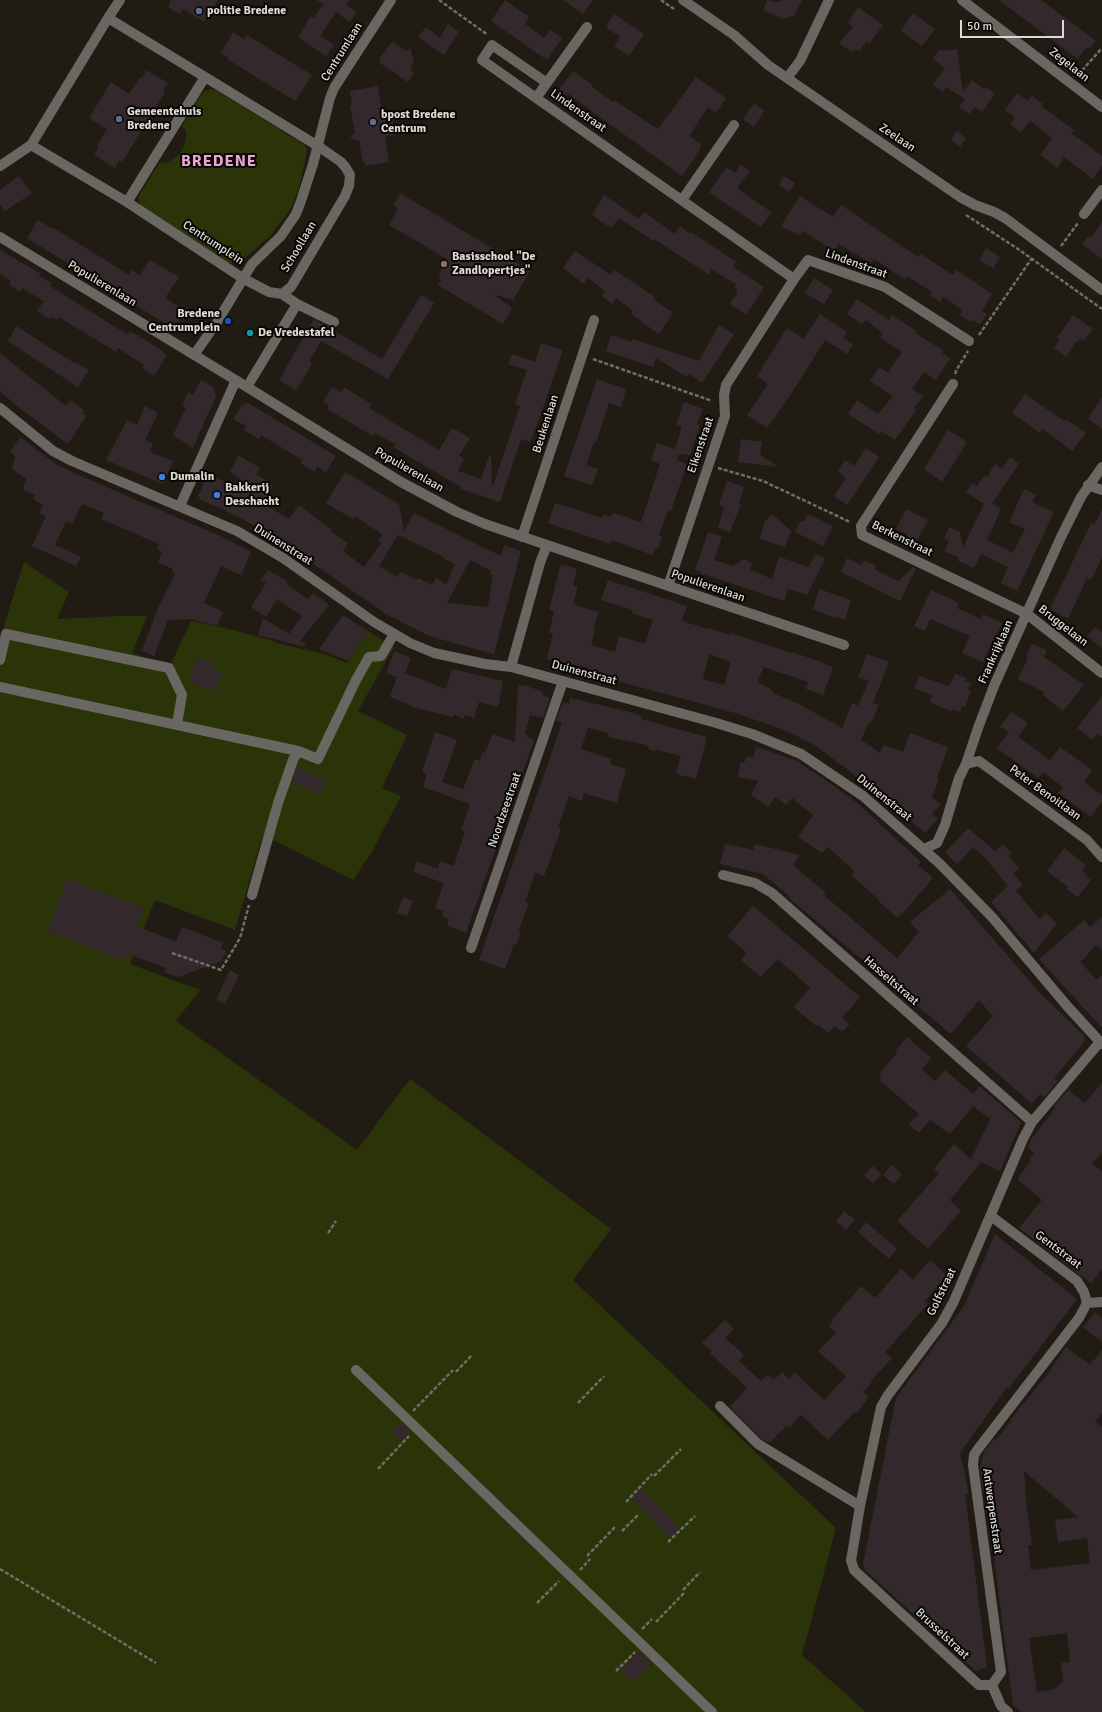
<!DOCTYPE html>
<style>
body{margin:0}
#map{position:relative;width:1102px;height:1712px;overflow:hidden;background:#211c13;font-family:Signika,sans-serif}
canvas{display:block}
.scale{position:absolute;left:960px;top:20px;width:104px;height:18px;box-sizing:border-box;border:2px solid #dddad4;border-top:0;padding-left:5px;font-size:12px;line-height:14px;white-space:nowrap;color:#dddad4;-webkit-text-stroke:3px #090704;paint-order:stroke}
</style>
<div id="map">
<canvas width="1102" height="1712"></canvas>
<div class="scale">50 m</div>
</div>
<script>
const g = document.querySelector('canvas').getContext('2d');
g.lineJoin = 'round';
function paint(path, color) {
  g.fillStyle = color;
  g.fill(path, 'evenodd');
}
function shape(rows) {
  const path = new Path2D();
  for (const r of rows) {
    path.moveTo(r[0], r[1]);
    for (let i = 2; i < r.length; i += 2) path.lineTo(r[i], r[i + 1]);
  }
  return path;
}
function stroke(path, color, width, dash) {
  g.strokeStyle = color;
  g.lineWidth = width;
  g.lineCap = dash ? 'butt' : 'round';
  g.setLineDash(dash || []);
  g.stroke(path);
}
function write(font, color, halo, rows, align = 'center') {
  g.font = font + ' Signika,sans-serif';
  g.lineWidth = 4;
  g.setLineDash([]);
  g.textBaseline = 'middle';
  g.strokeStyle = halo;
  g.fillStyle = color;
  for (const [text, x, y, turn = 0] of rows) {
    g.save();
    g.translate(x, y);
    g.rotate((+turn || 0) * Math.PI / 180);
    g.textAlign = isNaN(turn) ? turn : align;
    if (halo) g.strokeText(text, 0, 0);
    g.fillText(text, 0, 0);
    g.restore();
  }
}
const green = shape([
 [211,89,216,90,305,145,307,150,299,189,290,210,269,237,239,263,229,263,145,210,140,205,139,200,139,195,160,162,165,163,172,160,179,154,184,147,186,138,186,131,182,126,201,95,205,91],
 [24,562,69,592,57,619,120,616,147,616,132,653,170,666,191,621,233,630,274,641,273,642,324,654,347,663,368,631,394,647,358,711,407,735,382,788,401,796,373,850,353,880,263,835,235,930,155,900,130,964,200,990,176,1021,357,1150,410,1079,611,1229,573,1280,836,1528,802,1655,866,1712,0,1712,0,638]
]);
const building = shape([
 [169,0,218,0,204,22,183,9,180,14,172,10,168,7,171,2],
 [317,0,349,0,346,5,357,12,350,22,336,12,320,36,334,45,326,56,298,37,311,16,314,18,323,4],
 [505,0,529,17,525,24,544,38,550,30,562,38,547,60,491,21],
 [563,0,593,0,583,14],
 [767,0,777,2,783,0,802,0,795,15,783,19,763,10],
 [999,0,1041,0,1096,41,1091,47,1086,48,1078,59],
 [858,7,883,25,870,43,867,41,859,51,856,49,854,51,850,51,839,43,853,27,848,22],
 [913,13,935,29,922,46,901,31],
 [614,14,644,34,629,56,614,46,620,37,606,27],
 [448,24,459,32,444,55,418,37,426,27,440,38],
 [233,32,244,39,247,35,312,75,295,101,227,59,228,57,221,53],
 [392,42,407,51,410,48,414,60,410,70,414,73,408,82,380,63,380,58],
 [940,49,943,51,957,49,963,92,972,80,984,89,986,87,995,94,982,112,975,107,969,114,959,107,965,99,946,87,943,92,933,85,945,68,933,59],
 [146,70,168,83,163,91,165,92,122,162,120,160,115,168,94,155,99,147,97,146,107,129,89,118,111,82,129,94,140,77,142,78],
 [573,71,593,85,592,87,613,102,614,100,658,129,696,77,726,98,716,113,708,107,689,136,701,144,700,147,701,148,682,176,568,94,567,96,559,90],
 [378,86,383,117,392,115,395,135,385,136,389,162,365,166,365,162,363,162,359,141,350,138,355,133,350,106,352,105,350,91],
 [1017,93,1028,101,1032,96,1043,104,1041,106,1074,130,1071,133,1102,156,1102,166,1093,179,1064,157,1057,168,1040,155,1052,138,1030,121,1021,133,1010,124,1015,118,1005,110],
 [754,103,764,111,754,127,743,119],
 [957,131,966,138,960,147,951,140],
 [741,164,750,171,737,188,771,212,761,227,709,192,727,167,735,173],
 [19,176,32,193,5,211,0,205,0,190],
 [784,176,795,183,789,192,779,185],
 [400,193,530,271,513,300,493,294,511,307,511,311,503,324,438,285,441,280,439,276,441,270,447,259,389,225,398,208,393,205],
 [604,195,639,219,644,212,675,234,680,226,690,234,691,232,736,262,733,267,764,287,746,315,730,304,737,293,737,289,734,287,736,284,711,269,710,275,654,239,653,241,619,218,611,228,592,215],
 [800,196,833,217,841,205,918,257,921,254,953,275,956,270,992,294,982,311,987,314,980,324,973,320,971,322,960,315,963,310,943,297,940,302,930,295,932,292,907,276,905,279,874,259,871,263,839,244,834,251,803,231,800,236,781,226],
 [38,220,53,229,54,228,129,275,132,270,140,275,150,260,179,277,165,298,185,311,174,329,27,238],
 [1102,222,1102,259,1082,244,1089,236,1091,238],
 [986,248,1000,257,993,268,979,260],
 [0,250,41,274,39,276,52,283,50,286,128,335,130,331,163,351,162,352,167,355,154,376,142,368,144,365,118,348,116,352,59,317,57,320,52,317,50,319,37,311,44,301,22,288,20,292,9,285,11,281,0,274],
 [575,251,611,275,614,270,631,281,655,297,653,299,673,313,659,334,631,314,633,311,616,298,612,304,602,296,605,291,588,278,584,284,563,268],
 [814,278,833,290,824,304,805,293],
 [421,295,434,303,388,379,321,341,309,362,312,364,296,391,279,380,314,319,382,359],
 [857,299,889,320,892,315,916,331,915,333,944,351,942,353,950,358,936,380,924,372,912,389,923,396,914,408,916,410,895,440,881,431,879,434,848,414,857,400,878,414,893,396,870,381,879,367,888,373,902,352,880,338,883,333,866,320,862,324,847,314],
 [820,314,847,332,843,338,853,345,847,354,825,340,789,397,767,428,747,415,768,384,757,376,787,328,804,339],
 [1073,315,1093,329,1084,341,1080,339,1077,343,1076,342,1066,357,1054,348,1060,340,1057,338],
 [719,325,734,334,702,383,689,374,687,377,656,358,653,367,606,351,611,335,632,342,633,339,699,361],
 [16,326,74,363,75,362,89,370,78,387,8,341],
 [541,343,563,350,534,433,530,442,521,439,500,502,461,489,461,487,393,447,395,444,375,433,373,436,327,409,329,405,323,402,332,387,341,392,344,387,371,404,369,408,439,450,452,428,470,438,459,456,464,458,458,471,481,479,490,454,491,454,492,488,520,406,515,404,527,370,508,364,512,354,535,362],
 [0,353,66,406,70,400,84,410,82,413,86,416,68,444,17,406,0,391],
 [597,379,626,389,621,407,609,403,596,443,594,442,586,465,598,469,592,485,564,476],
 [201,380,213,387,216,396,193,448,173,435,186,408,182,406,188,393,193,395],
 [1025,394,1064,421,1066,419,1086,433,1072,451,1050,434,1042,429,1040,433,1012,413],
 [1102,397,1102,429,1088,419],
 [684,402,703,409,697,424,700,425,690,455,679,454,677,460,687,464,671,511,668,510,659,535,662,536,658,549,655,548,652,555,612,540,611,544,548,523,555,503,602,518,603,514,611,517,613,513,641,522,660,464,651,460,657,443,675,449,682,427,676,425],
 [248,403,336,456,326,472,317,467,315,472,300,463,302,460,276,444,261,435,259,439,244,430,246,426,233,419,242,405],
 [145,406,158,413,145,440,153,444,150,452,173,461,163,484,106,460,127,420,137,425],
 [948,430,967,442,942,482,924,469],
 [20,437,56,464,74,473,227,539,251,552,241,575,221,566,204,603,223,612,217,626,191,619,168,620,154,656,142,651,158,608,175,573,172,572,173,569,158,562,162,552,157,549,159,544,101,519,104,513,82,504,72,524,66,521,55,545,81,557,76,566,32,546,46,516,39,513,43,505,33,499,35,495,23,489,26,479,12,469,15,456,10,452],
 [741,439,762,442,760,455,779,467,738,462],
 [866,448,879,457,847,505,834,496,846,478,838,472,845,460,854,466],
 [238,455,260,468,256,474,273,486,264,504,289,519,299,505,332,530,331,532,348,543,343,551,364,567,381,543,378,541,382,534,355,516,353,519,326,503,345,472,399,504,404,531,414,513,501,556,504,545,521,551,494,654,429,636,386,614,276,538,235,515,201,500,198,496,208,475,246,490,249,485,230,472],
 [398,535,444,557,443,558,455,564,446,584,436,578,432,585,418,578,417,580,400,572,397,577,379,566],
 [470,560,491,571,490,575,493,575,488,607,447,603],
 [1010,457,1019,464,992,503,1001,509,987,540,1013,553,1025,529,1009,522,1024,489,1036,495,1032,502,1054,512,1017,591,1001,583,1008,567,981,554,974,568,957,560,958,557,944,551,949,541,944,538,949,527,960,532,963,547,984,504,966,492,972,483,977,486,985,475,987,477,995,464,1002,469],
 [727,481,744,487,739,503,741,504,730,532,718,528,724,507,719,504],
 [906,509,928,520,917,541,906,536,907,534,896,529],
 [1102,510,1102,558,1091,580,1087,578,1068,619,1050,609,1091,523,1094,525],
 [772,514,791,531,785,547,760,539,765,521],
 [808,514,833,526,823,546,795,532,800,521,804,522],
 [708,532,722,537,714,560,733,566,743,559,752,563,750,570,772,579,779,557,809,567,815,554,825,559,807,595,788,589,784,601,700,573,701,571,695,570],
 [847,558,861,565,864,560,876,566,874,569,898,581,913,567,916,568,900,601,841,572],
 [561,564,577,569,573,586,578,587,573,603,577,604,577,606,599,612,593,629,595,630,591,645,615,652,619,636,645,644,653,620,632,613,633,610,601,600,608,580,687,606,682,621,708,629,708,628,730,635,730,633,792,653,792,652,824,663,824,664,833,667,823,695,806,689,808,682,761,666,763,669,757,682,772,690,773,693,801,705,842,728,852,703,858,706,869,681,858,677,867,654,889,662,873,703,879,705,871,723,869,722,861,740,880,753,883,745,903,752,910,733,948,747,937,778,939,779,932,797,941,804,932,814,938,819,925,833,879,793,813,744,785,730,732,712,595,675,588,672,589,668,547,659,553,633,549,633,554,611,549,610],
 [709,654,731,662,724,685,703,679],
 [268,570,287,581,287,585,308,599,313,593,329,605,300,641,306,644,305,647,258,635,263,618,289,634,302,616,277,599,266,617,251,607,266,583,261,580],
 [819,589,851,600,845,620,836,617,835,618,813,609],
 [931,590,959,603,957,608,981,619,983,614,1002,623,983,662,962,653,970,636,930,619,925,631,914,626],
 [343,615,368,631,348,661,319,649],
 [1095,627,1102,632,1102,648,1087,636],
 [1032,644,1047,650,1044,657,1084,685,1063,711,1043,695,1044,692,1018,679,1028,658,1026,657],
 [394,651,411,658,405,673,446,689,452,669,503,681,498,707,479,702,474,718,465,715,464,719,454,714,453,717,412,707,413,706,390,697,397,677,386,673],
 [197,657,214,663,212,669,222,672,215,691,190,682],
 [955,674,966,678,965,681,971,683,968,690,971,691,965,707,962,706,960,712,953,709,952,711,935,705,935,704,930,702,932,695,914,688,919,676,949,686],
 [518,685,527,686,543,692,542,695,550,698,543,718,530,715,525,734,528,735,527,737,534,740,466,933,447,925,449,918,442,916,444,911,435,908,444,883,413,872,417,861,438,869,440,861,454,866,465,831,461,830,470,804,423,787,427,774,422,772,435,732,457,740,442,782,463,789,475,759,480,761,482,753,484,753,486,750,493,734,515,742],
 [1102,696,1102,737,1097,734,1092,740,1077,728],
 [570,698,630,712,642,716,641,719,707,737,696,779,676,774,681,756,658,750,653,751,649,749,647,745,608,737,609,733,588,728,581,749,611,759,610,764,626,769,617,803,584,793,582,801,569,796,558,827,561,829,544,876,535,873,525,902,529,903,518,932,521,932,516,945,514,944,505,969,479,960,562,723,556,721,563,702,569,704],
 [1011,712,1028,723,1018,737,1050,760,1060,747,1092,770,1084,782,1102,795,1102,802,1091,817,1058,793,1063,787,1043,772,1038,778,997,748,1009,732,1000,727],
 [756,747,795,760,834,786,856,802,921,862,918,865,933,878,903,913,902,912,898,918,878,901,879,900,851,875,854,871,828,847,822,853,798,837,813,815,792,798,786,805,775,797,768,807,751,795,758,781,738,777,741,762,744,763,747,756,753,758],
 [297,767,326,781,319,794,292,781],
 [968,828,995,851,1003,844,1011,853,1008,856,1019,868,1013,873,1023,885,1016,891,1040,919,1046,913,1057,923,1034,953,991,902,1008,886,986,859,973,847,957,864,945,852],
 [725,844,754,850,755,844,800,855,793,865,826,893,824,895,897,958,919,932,910,922,950,889,1039,992,1084,1036,1085,1041,1054,1078,1058,1081,1044,1097,1040,1094,1032,1104,966,1046,993,1016,979,1000,951,1034,790,899,791,898,763,874,720,864],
 [1064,848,1086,865,1082,870,1087,874,1085,876,1091,880,1078,897,1066,889,1068,887,1047,871],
 [67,879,144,908,137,926,176,942,182,927,223,943,221,949,226,951,222,961,178,977,164,972,166,968,128,954,125,961,48,931],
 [403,897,413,901,407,916,397,913],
 [753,906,860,997,842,1018,850,1024,842,1032,835,1026,828,1033,818,1024,816,1026,794,1007,810,988,778,959,761,977,741,960,747,953,727,936],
 [1102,917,1102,950,1096,945,1081,962,1096,980,1102,975,1102,1028,1039,959,1084,920,1090,927],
 [230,970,239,975,225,1004,216,1000],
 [907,1037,931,1058,922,1069,935,1081,945,1070,973,1094,979,1086,1021,1122,1000,1171,981,1162,950,1200,961,1211,928,1249,897,1221,939,1173,934,1169,954,1144,971,1159,990,1119,973,1106,950,1134,930,1120,919,1133,909,1125,919,1114,879,1080,882,1077,879,1074,897,1053,895,1052],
 [1102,1083,1102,1153,1092,1163,1102,1172,1102,1269,1091,1283,1019,1228,1042,1200,1018,1180,1020,1175,1031,1161,1029,1159,1034,1153,1028,1148,1031,1139,1056,1107,1054,1106,1068,1090,1084,1103],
 [891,1165,902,1174,894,1184,883,1175],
 [873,1166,882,1174,873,1183,864,1175],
 [844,1211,855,1220,846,1230,836,1221],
 [866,1222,897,1249,889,1259,858,1232],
 [995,1234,1077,1299,1009,1388,1007,1387,960,1453,969,1493,965,1494,987,1667,976,1671,865,1570,863,1564,896,1398,964,1306],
 [930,1260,947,1275,925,1301,928,1304,885,1352,892,1358,871,1381,872,1382,863,1392,869,1397,858,1411,854,1413,828,1440,801,1415,789,1428,786,1426,769,1443,762,1439,730,1407,747,1388,710,1353,712,1351,702,1343,725,1320,734,1329,725,1338,744,1355,739,1361,761,1381,768,1375,774,1380,782,1372,789,1379,795,1373,824,1400,846,1376,818,1351,836,1333,829,1326,833,1321,832,1320,861,1286,875,1298,901,1269,913,1280],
 [1095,1312,1102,1318,1102,1342,1083,1327],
 [1066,1347,1090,1365,1102,1350,1102,1413,1095,1421,1102,1427,1102,1712,1021,1712,1013,1705,987,1503,985,1491,983,1491,980,1468,984,1452,994,1439,996,1440,1011,1421,1010,1420,1048,1374],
 [1024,1471,1078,1517,1055,1520,1058,1542,1087,1538,1090,1563,1031,1570,1028,1545,1032,1545,1025,1492,1026,1492],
 [1067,1633,1070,1662,1061,1663,1063,1681,1055,1689,1037,1692,1029,1638],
 [401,1423,411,1433,402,1441,392,1431],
 [641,1488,680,1529,670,1538,631,1498],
 [639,1651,652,1663,634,1682,621,1670]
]);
const path = shape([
 [439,0,488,35],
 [661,0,674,9],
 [1078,75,1102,48],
 [966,215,1018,249,1102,309],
 [1061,246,1078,223],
 [979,335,1032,258],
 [593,359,712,401],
 [955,374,957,369,968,351],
 [718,468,763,481,850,522],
 [172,953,221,970,240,938,249,905],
 [328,1233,336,1221],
 [456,1372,472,1355],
 [578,1403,604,1376],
 [413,1411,453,1370],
 [378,1469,409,1436],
 [654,1476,681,1449],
 [626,1502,652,1474],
 [622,1531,639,1514],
 [668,1542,695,1516],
 [587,1556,616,1526],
 [0,1569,156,1663],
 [580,1570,590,1559],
 [683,1590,700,1572],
 [537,1603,559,1581],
 [656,1622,685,1592],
 [642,1629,652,1619],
 [616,1671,635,1652]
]);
const minor = shape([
 [683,0,734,35,768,65,960,197,975,205,994,212,1005,218,1102,290],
 [962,0,1102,107],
 [108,18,120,0],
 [205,77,318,146,341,162,346,168,350,175,349,186,345,196,291,287,282,294,269,292,244,279,127,202,205,77],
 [787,78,800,61,829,0],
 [547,83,492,45,482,60,794,279,808,260,885,287,969,341],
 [536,98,587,27],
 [0,166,31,145],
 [682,200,734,125],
 [127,202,31,145,105,23,108,18,205,77],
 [1084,214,1102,190],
 [0,237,247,387,401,482,457,512,485,524,547,545,844,645],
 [282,294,297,304,334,322],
 [194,355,217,322,252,264,281,236,296,214,301,201,313,164,330,98,334,88,391,0],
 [953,384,861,526,862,535,1027,614,1102,673],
 [247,387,297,304],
 [0,408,53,451,72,461,237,531,283,558,374,622,410,643,434,653,485,664,511,667,713,722,752,734,801,754,863,796,939,863,992,917,1068,1007,1102,1044],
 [1088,485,1102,490],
 [180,506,236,380],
 [522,537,594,320],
 [668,586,725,416,724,395,726,385,794,279],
 [0,660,6,634,169,668,182,695,177,724],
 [511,667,540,563,547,545],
 [0,687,298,751],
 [966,764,979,761,1087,840,1102,857],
 [924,849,937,843,945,825,959,778,966,764,978,728,994,686,1061,537,1081,497,1102,467],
 [723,875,755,883,772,893,1032,1122],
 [252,895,278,803,293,760,298,751,318,759,356,680,369,657,381,656,394,634],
 [471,948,563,681],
 [991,1216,1077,1281,1084,1292,1087,1303],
 [1087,1303,1102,1302],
 [356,1370,712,1712],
 [720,1406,758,1444,860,1506],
 [992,1685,979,1685,967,1674,854,1570,851,1560,852,1555,860,1506,881,1407,888,1395,942,1323,954,1301,1023,1139,1032,1122,1100,1042],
 [992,1685,1001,1672,973,1465,974,1455,978,1449,1079,1318,1087,1303],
 [992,1685,1001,1706,1008,1712]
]);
const markers = [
 [199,11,4,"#5c6f8a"],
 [119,119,4,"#5c6f8a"],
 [373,122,4,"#5c6f8a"],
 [444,264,4,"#8d6e63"],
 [228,321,4,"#1a4fb4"],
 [250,333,4,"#0f9aa8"],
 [162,477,4,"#3f7fe0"],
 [217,495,4,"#3f7fe0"]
];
const poiNames = [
 ["politie Bredene",207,11],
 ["Gemeentehuis",127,112],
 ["Bredene",127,126],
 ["bpost Bredene",381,115],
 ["Centrum",381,129],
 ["Basisschool \"De",452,257],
 ["Zandlopertjes\"",452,271],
 ["Bredene",220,314,"right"],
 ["Centrumplein",220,328,"right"],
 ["De Vredestafel",258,333],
 ["Dumalin",170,477],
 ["Bakkerij",225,488],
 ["Deschacht",225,502]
];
const streetNames = [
 ["Centrumlaan",342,52,-58],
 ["Zegelaan",1069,65,38],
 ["Lindenstraat",578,111,35],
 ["Zeelaan",897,138,34],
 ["Centrumplein",213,243,33],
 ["Schoollaan",299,247,-59],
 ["Lindenstraat",856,264,20],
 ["Populierenlaan",102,284,31],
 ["Beukenlaan",546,424,-72],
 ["Eikenstraat",701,445,-71],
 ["Populierenlaan",409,470,30],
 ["Berkenstraat",902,539,26],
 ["Duinenstraat",283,545,32],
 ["Populierenlaan",708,586,19],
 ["Bruggelaan",1063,626,38],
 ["Frankrijklaan",996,652,-66],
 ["Duinenstraat",584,673,15],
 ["Peter Benoitlaan",1045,793,36],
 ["Duinenstraat",884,798,39],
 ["Noordzeestraat",505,810,-71],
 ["Hasseltstraat",891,981,41],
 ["Gentstraat",1058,1250,37],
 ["Golfstraat",942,1292,-64],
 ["Antwerpenstraat",992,1511,82],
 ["Brusselstraat",942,1634,43]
];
const districtNames = [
 ["BREDENE",219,162]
];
paint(green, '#2b3309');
paint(building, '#33292d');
stroke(path, '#726d66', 2.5, [4, 2]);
stroke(minor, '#6a6662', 10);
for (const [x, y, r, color] of markers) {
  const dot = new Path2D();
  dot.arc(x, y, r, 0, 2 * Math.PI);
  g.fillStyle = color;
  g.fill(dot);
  stroke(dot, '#090704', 1.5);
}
write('bold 12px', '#dddad4', '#090704', poiNames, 'left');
write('12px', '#dddad4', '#090704', streetNames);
g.letterSpacing = '1px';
write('bold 16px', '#eaa5d4', '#090704', districtNames);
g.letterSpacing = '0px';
</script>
